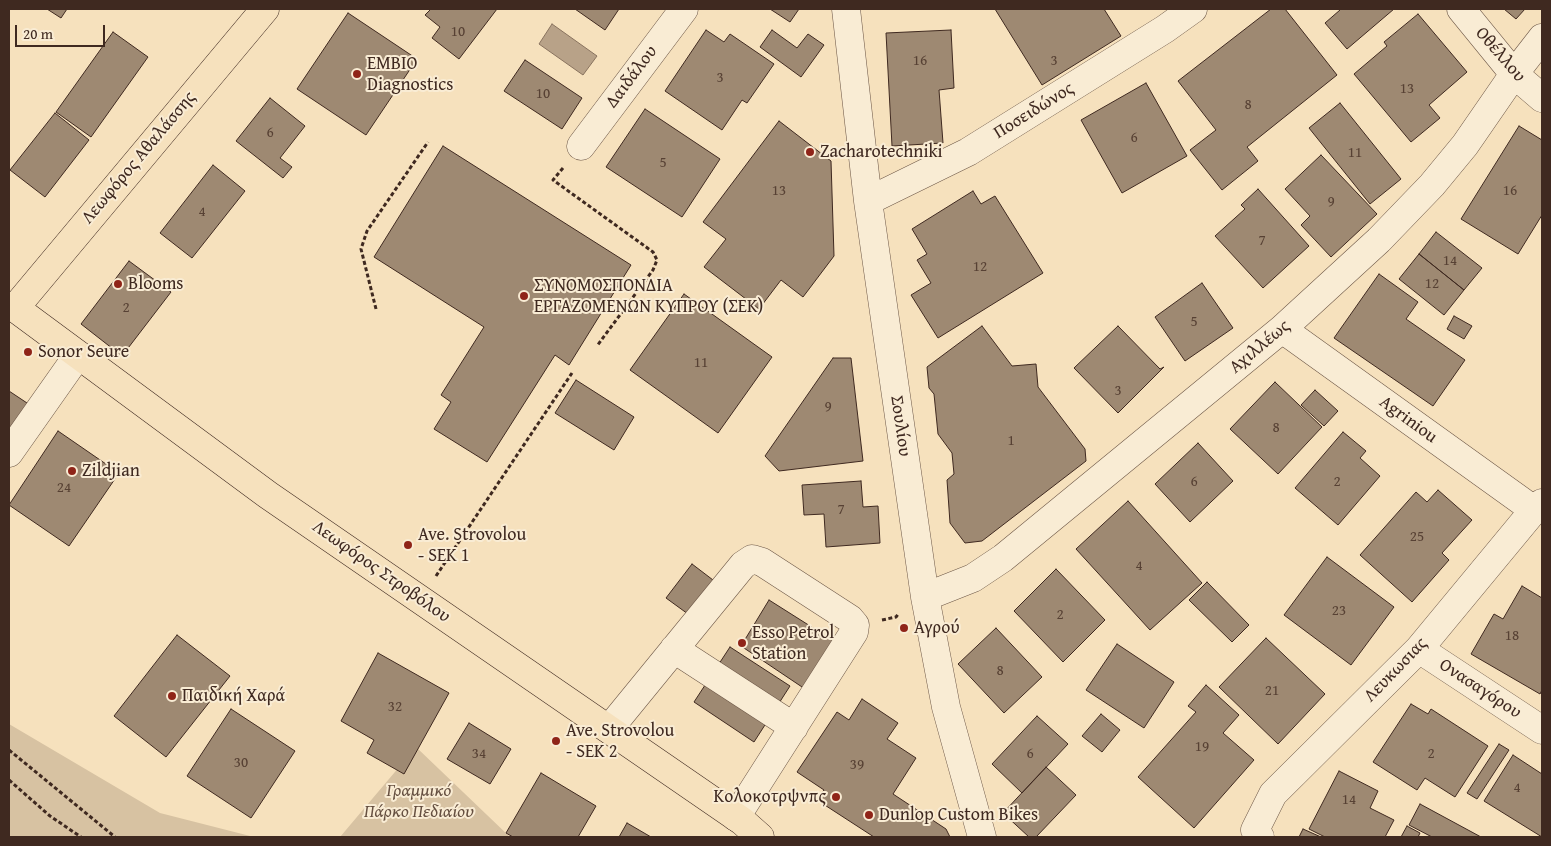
<!DOCTYPE html>
<meta charset="utf-8">
<style>
body{margin:0}
#map{position:relative;width:1551px;height:846px;overflow:hidden;background:#f6e1bd;font-family:"Gentium Book Plus",serif}
canvas{display:block}
.frame{position:absolute;inset:0;border:10px solid #3f2920;pointer-events:none}
.scale{position:absolute;left:15px;top:25px;width:90px;height:22px;box-sizing:border-box;border:2px solid #3f2920;border-top:0;padding-left:6px;font-size:15px;line-height:18px;white-space:nowrap;color:#3f2920;-webkit-text-stroke:4px #f9ecd4;paint-order:stroke}
</style>
<div id="map">
<canvas width="1551" height="846"></canvas>
<div class="frame"></div>
<div class="scale">20 m</div>
</div>
<script>
const g = document.querySelector('canvas').getContext('2d');
g.lineJoin = 'round';
function paint(path, color) {
  g.fillStyle = color;
  g.fill(path, 'evenodd');
}
function shape(rows) {
  const path = new Path2D();
  for (const r of rows) {
    path.moveTo(r[0], r[1]);
    for (let i = 2; i < r.length; i += 2) path.lineTo(r[i], r[i + 1]);
  }
  return path;
}
function stroke(path, color, width, dash) {
  g.strokeStyle = color;
  g.lineWidth = width;
  g.lineCap = dash ? 'butt' : 'round';
  g.setLineDash(dash || []);
  g.stroke(path);
}
function write(font, color, halo, rows, align = 'center') {
  g.font = font + ' "Gentium Book Plus",serif';
  g.lineWidth = 4;
  g.setLineDash([]);
  g.textBaseline = 'middle';
  g.strokeStyle = halo;
  g.fillStyle = color;
  for (const [text, x, y, turn = 0] of rows) {
    g.save();
    g.translate(x, y);
    g.rotate((+turn || 0) * Math.PI / 180);
    g.textAlign = isNaN(turn) ? turn : align;
    if (halo) g.strokeText(text, 0, 0);
    g.fillText(text, 0, 0);
    g.restore();
  }
}
const green = shape([
 [9,724,160,813,254,837,9,837],
 [416,747,510,837,340,837]
]);
const water = shape([
 [552,24,597,56,583,75,539,44,552,24]
]);
const building = shape([
 [47,9,67,9,61,18,47,9],
 [431,9,497,9,459,59,432,38,440,27,425,15,431,9],
 [575,9,619,9,605,30,575,9],
 [770,9,799,9,790,22,770,9],
 [995,9,1104,9,1121,36,1042,85,995,9],
 [1271,9,1285,9,1337,75,1247,147,1258,161,1222,190,1190,150,1216,130,1178,81,1271,9],
 [1338,9,1394,9,1347,49,1325,23,1340,10,1338,9],
 [1504,9,1525,9,1516,19,1504,9],
 [348,13,417,59,366,135,297,89,348,13],
 [1418,14,1467,72,1429,105,1440,118,1411,142,1354,74,1387,46,1384,42,1418,14],
 [706,30,724,42,730,34,774,64,747,103,742,100,722,130,665,91,706,30],
 [772,30,797,48,808,34,824,45,801,77,760,47,772,30],
 [951,30,954,88,939,90,943,143,892,146,886,33,951,30],
 [113,32,148,57,91,137,56,112,113,32],
 [525,60,582,98,562,129,504,91,525,60],
 [1146,83,1187,156,1122,193,1081,120,1146,83],
 [270,98,305,126,280,158,292,167,283,178,236,141,270,98],
 [1340,103,1401,179,1370,204,1309,128,1340,103],
 [645,109,720,159,682,217,606,167,645,109],
 [55,113,89,140,45,197,10,170,55,113],
 [779,121,831,161,834,256,803,297,781,280,759,309,704,267,726,239,703,222,779,121],
 [1519,126,1542,140,1542,215,1518,254,1461,219,1519,126],
 [443,146,631,265,569,365,555,355,487,462,434,429,451,402,441,395,484,327,374,257,443,146],
 [1321,155,1377,214,1331,257,1301,225,1310,216,1285,189,1321,155],
 [213,165,245,191,192,258,160,233,213,165],
 [1258,189,1309,246,1263,288,1215,236,1245,209,1241,205,1258,189],
 [973,191,981,204,995,196,1043,273,938,338,911,295,931,283,917,260,927,254,912,229,973,191],
 [1436,232,1482,268,1464,290,1419,254,1436,232],
 [1419,254,1464,290,1444,315,1399,279,1419,254],
 [129,261,171,292,122,356,81,324,129,261],
 [1379,274,1418,302,1406,319,1465,360,1433,406,1334,338,1379,274],
 [1202,283,1233,328,1185,361,1155,317,1202,283],
 [684,294,772,357,718,433,630,370,684,294],
 [1454,316,1472,326,1464,339,1447,329,1454,316],
 [982,326,1012,366,1036,364,1038,387,1085,449,1086,461,982,541,965,543,950,523,947,480,954,474,952,453,938,434,934,394,929,388,927,367,982,326],
 [1118,326,1160,369,1164,367,1118,413,1074,368,1118,326],
 [833,358,851,358,863,461,779,471,765,456,833,358],
 [576,380,634,417,614,450,555,413,576,380],
 [1275,382,1322,427,1278,474,1230,429,1275,382],
 [1315,390,1338,411,1324,426,1301,405,1315,390],
 [9,391,30,405,9,436,9,391],
 [58,431,119,473,69,546,9,505,58,431],
 [1343,432,1366,451,1360,458,1380,476,1338,525,1295,488,1343,432],
 [1198,443,1233,481,1190,522,1155,484,1198,443],
 [861,481,863,507,878,506,880,543,826,547,824,514,804,515,802,485,861,481],
 [1438,490,1472,520,1442,553,1449,560,1412,602,1360,555,1416,492,1427,502,1438,490],
 [1128,501,1202,583,1150,630,1076,549,1128,501],
 [1327,557,1394,607,1351,665,1284,615,1327,557],
 [692,564,713,580,688,614,666,598,692,564],
 [1056,569,1105,620,1063,662,1014,611,1056,569],
 [1207,582,1249,625,1232,642,1189,600,1207,582],
 [1522,586,1542,598,1542,690,1540,694,1471,654,1494,614,1503,619,1522,586],
 [769,600,837,643,808,691,741,646,769,600],
 [996,628,1042,677,1004,713,958,664,996,628],
 [177,635,230,676,166,757,114,716,177,635],
 [1266,638,1325,694,1278,744,1219,687,1266,638],
 [1117,644,1174,682,1144,728,1086,690,1117,644],
 [730,647,790,686,754,742,694,702,730,647],
 [378,653,449,693,404,774,367,753,374,740,341,721,378,653],
 [1206,685,1239,715,1223,733,1254,760,1194,828,1138,777,1196,712,1188,706,1206,685],
 [862,699,898,723,887,739,916,758,893,794,946,829,950,837,874,837,817,800,824,790,797,772,837,712,849,720,862,699],
 [1411,704,1428,714,1431,709,1488,746,1455,797,1425,778,1417,790,1373,762,1411,704],
 [231,709,295,751,251,818,187,776,231,709],
 [1101,714,1120,730,1102,752,1082,736,1101,714],
 [1037,716,1068,744,1022,793,992,764,1037,716],
 [469,723,511,749,490,784,447,759,469,723],
 [1499,744,1509,750,1477,799,1467,793,1499,744],
 [1513,755,1542,774,1542,837,1484,801,1513,755],
 [1046,767,1076,795,1036,837,1029,837,1003,813,1046,767],
 [1339,771,1378,791,1370,808,1394,820,1385,837,1325,837,1309,829,1339,771],
 [541,773,596,806,578,837,513,837,506,833,541,773],
 [1420,804,1481,837,1432,837,1409,825,1420,804],
 [627,823,651,837,619,837,627,823],
 [1407,826,1420,833,1418,837,1401,837,1407,826],
 [1303,829,1321,837,1299,837,1303,829]
]);
const path = shape([
 [563,168,553,180,653,252,657,260,653,270,597,346],
 [376,309,361,249,367,231,428,142],
 [436,576,572,373],
 [882,620,896,617,899,613],
 [9,750,115,837],
 [9,780,50,816,81,837]
]);
const minor = shape([
 [846,9,868,201,925,597,946,707,982,837],
 [1461,9,1514,74,1542,98],
 [581,146,684,9],
 [868,201,968,152,1165,29,1193,9],
 [1282,329,1534,510],
 [9,453,78,355],
 [925,597,973,578,1003,558,1282,329,1379,240,1432,185,1465,145,1514,74,1542,38],
 [674,649,794,727],
 [1419,649,1542,730],
 [609,729,743,565,752,559,762,562,850,619,855,625,854,632,736,817],
 [1260,837,1255,830,1273,794,1419,649,1534,510,1542,503]
]);
const major = shape([
 [9,306,15,308,268,495,742,821,760,837],
 [15,308,265,9]
]);
const markers = [
 [357,74,5,"#8f2418"],
 [810,152,5,"#8f2418"],
 [118,284,5,"#8f2418"],
 [524,296,5,"#8f2418"],
 [28,352,5,"#8f2418"],
 [72,471,5,"#8f2418"],
 [408,545,5,"#8f2418"],
 [904,628,5,"#8f2418"],
 [742,643,5,"#8f2418"],
 [172,696,5,"#8f2418"],
 [556,741,5,"#8f2418"],
 [836,797,5,"#8f2418"],
 [869,815,5,"#8f2418"]
];
const numberNames = [
 ["10",458,32],
 ["16",920,61],
 ["3",1054,61],
 ["3",720,78],
 ["13",1407,89],
 ["10",543,94],
 ["8",1248,105],
 ["6",270,133],
 ["6",1134,138],
 ["11",1355,153],
 ["5",663,163],
 ["13",779,191],
 ["16",1510,191],
 ["9",1331,202],
 ["4",202,212],
 ["7",1262,241],
 ["14",1450,261],
 ["12",980,267],
 ["12",1432,284],
 ["2",126,308],
 ["5",1194,322],
 ["11",701,363],
 ["3",1118,391],
 ["9",828,407],
 ["8",1276,428],
 ["1",1011,441],
 ["6",1194,482],
 ["2",1337,482],
 ["24",64,488],
 ["7",841,510],
 ["25",1417,537],
 ["4",1139,566],
 ["23",1339,611],
 ["2",1060,615],
 ["18",1512,636],
 ["8",1000,671],
 ["21",1272,691],
 ["32",395,707],
 ["19",1202,747],
 ["34",479,754],
 ["6",1030,754],
 ["2",1431,754],
 ["30",241,763],
 ["39",857,765],
 ["4",1517,788],
 ["14",1349,800]
];
const streetNames = [
 ["Οθέλλου",1500,55,49],
 ["Δαιδάλου",632,77,-53],
 ["Ποσειδώνος",1034,111,-32],
 ["Λεωφόρος Αθαλάσσης",139,158,-50],
 ["Αχιλλέως",1260,347,-40],
 ["Agriniou",1408,420,36],
 ["Σουλίου",900,426,82],
 ["Λεωφόρος Στροβόλου",381,572,35],
 ["Λευκωσιας",1396,670,-46],
 ["Ονασαγόρου",1480,689,33]
];
const poiNames = [
 ["EMBIO",367,64],
 ["Diagnostics",367,85],
 ["Zacharotechniki",820,152],
 ["Blooms",128,284],
 ["ΣΥΝΟΜΟΣΠΟΝΔΙΑ",534,286],
 ["ΕΡΓΑΖΟΜΕΝΩΝ ΚΥΠΡΟΥ (ΣΕΚ)",534,307],
 ["Sonor Seure",38,352],
 ["Zildjian",82,471],
 ["Ave. Strovolou",418,535],
 ["- SEK 1",418,556],
 ["Αγρού",914,628],
 ["Esso Petrol",752,633],
 ["Station",752,654],
 ["Παιδική Χαρά",182,696],
 ["Ave. Strovolou",566,731],
 ["- SEK 2",566,752],
 ["Κολοκοτρψνπς",826,797,"right"],
 ["Dunlop Custom Bikes",879,815]
];
const parkNames = [
 ["Γραμμικό",419,791],
 ["Πάρκο Πεδιαίου",419,812]
];
paint(green, '#d7c2a2');
paint(water, '#b8a288');
stroke(water, '#88725e', 1);
paint(building, '#9e8972');
stroke(building, '#3f2920', 1);
stroke(minor, '#6d5747', 29);
stroke(major, '#3f2920', 29);
stroke(path, '#3f2920', 3, [4, 2.5]);
stroke(minor, '#f9ecd4', 28);
stroke(major, '#f6e1bd', 28);
for (const [x, y, r, color] of markers) {
  const dot = new Path2D();
  dot.arc(x, y, r, 0, 2 * Math.PI);
  g.fillStyle = color;
  g.fill(dot);
  stroke(dot, '#f9ecd4', 2);
}
write('15px', '#574134', null, numberNames);
write('18px', '#3f2920', '#f9ecd4', streetNames);
write('18px', '#3f2920', '#f9ecd4', poiNames, 'left');
write('italic 18px', '#654f40', '#f9ecd4', parkNames);
</script>
